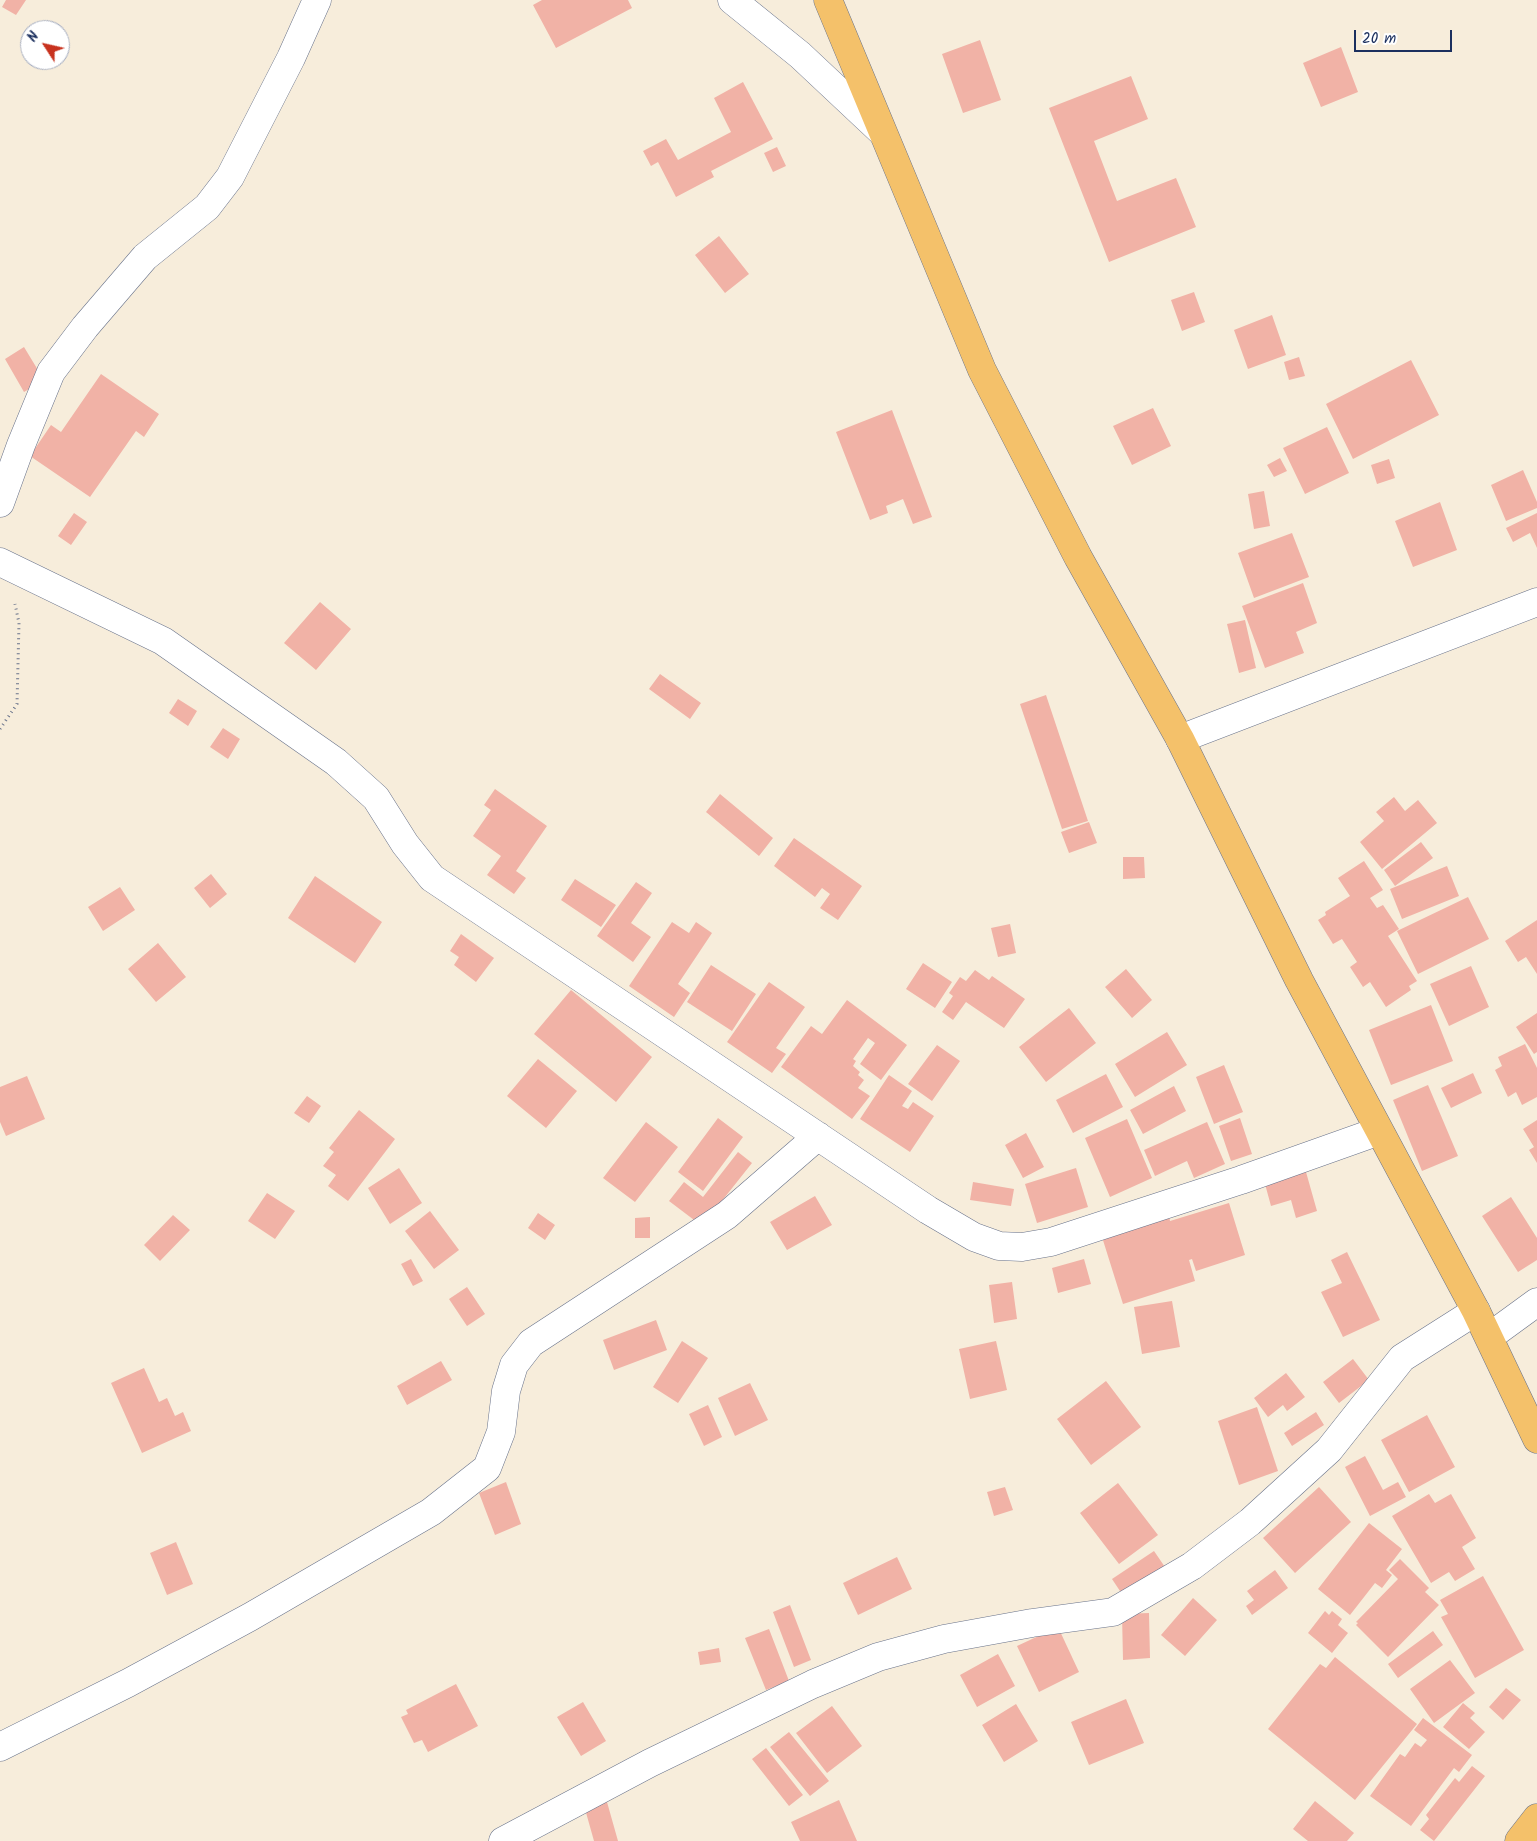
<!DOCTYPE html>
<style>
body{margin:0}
#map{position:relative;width:1537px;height:1841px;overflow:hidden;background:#f7eddb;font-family:Kalam,sans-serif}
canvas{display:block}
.north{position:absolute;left:20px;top:20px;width:50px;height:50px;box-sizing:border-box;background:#fff;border:1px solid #a4acbf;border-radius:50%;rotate:305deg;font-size:14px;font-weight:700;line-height:20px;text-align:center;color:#1b2f5e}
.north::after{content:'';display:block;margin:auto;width:18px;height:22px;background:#c8321e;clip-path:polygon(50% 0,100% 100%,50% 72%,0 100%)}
.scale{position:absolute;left:1354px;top:30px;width:98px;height:22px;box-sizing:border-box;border:2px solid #1b2f5e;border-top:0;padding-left:6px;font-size:15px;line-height:18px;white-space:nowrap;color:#1b2f5e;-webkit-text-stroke:4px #fff;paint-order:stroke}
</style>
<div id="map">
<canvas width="1537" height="1841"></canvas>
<div class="north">N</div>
<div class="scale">20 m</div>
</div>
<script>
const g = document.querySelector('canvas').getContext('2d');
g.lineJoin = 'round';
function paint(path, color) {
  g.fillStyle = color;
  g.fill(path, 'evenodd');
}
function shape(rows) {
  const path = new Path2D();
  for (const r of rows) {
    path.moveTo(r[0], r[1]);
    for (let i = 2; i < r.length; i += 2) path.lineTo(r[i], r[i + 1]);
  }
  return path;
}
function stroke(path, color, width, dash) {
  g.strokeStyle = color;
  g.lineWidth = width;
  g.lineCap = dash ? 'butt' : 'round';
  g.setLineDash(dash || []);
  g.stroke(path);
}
const building = shape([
 [6,0,26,0,16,15,2,7],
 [542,0,628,0,632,8,556,48,533,5],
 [980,40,1001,100,963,113,942,54],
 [1341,47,1358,92,1321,107,1303,63],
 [1131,76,1148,119,1094,141,1117,201,1176,178,1196,227,1109,262,1049,108],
 [743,82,773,139,711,171,714,177,676,197,658,162,651,166,643,151,666,139,678,160,731,132,714,98],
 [777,147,786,166,773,172,764,153],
 [719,236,749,274,725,293,695,255],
 [1194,292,1205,322,1182,331,1171,300],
 [1272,315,1286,355,1248,369,1234,330],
 [24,347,44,380,24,392,5,359],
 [1299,357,1305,376,1289,380,1284,362],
 [1411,360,1439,415,1353,459,1326,404],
 [101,374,159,414,144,437,136,431,90,497,30,456,51,425,61,432],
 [1153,408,1171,446,1132,465,1113,426],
 [892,410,932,517,913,524,903,499,886,506,888,513,870,520,836,432],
 [1327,427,1349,473,1305,494,1283,448],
 [1280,458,1287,471,1274,477,1267,465],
 [1389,459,1395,478,1377,484,1371,465],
 [1523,470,1537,502,1537,508,1506,521,1491,485],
 [1264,491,1270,526,1254,529,1248,494],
 [1440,502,1457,550,1413,567,1395,521],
 [74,513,87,522,71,545,58,536],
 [1537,513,1537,548,1530,533,1513,542,1506,528],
 [1292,533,1309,577,1254,598,1238,553],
 [1303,583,1317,623,1296,632,1304,653,1265,668,1242,606],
 [320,602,351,629,316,670,284,643],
 [1245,620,1256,668,1239,673,1227,624],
 [660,674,701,703,690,719,649,689],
 [1046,695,1088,821,1062,829,1020,704],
 [178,699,197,711,188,726,169,713],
 [223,728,240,739,228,759,210,747],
 [495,789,547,826,516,871,526,878,514,894,487,875,501,856,473,836,491,810,484,805],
 [720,794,773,838,759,856,706,812],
 [1394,797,1405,811,1418,800,1437,823,1382,869,1360,842,1384,821,1376,812],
 [1089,822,1097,843,1069,853,1061,832],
 [794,838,862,886,838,920,820,908,830,894,822,888,815,897,774,866],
 [1421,842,1433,858,1395,886,1384,870],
 [1123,857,1144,857,1145,878,1123,879],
 [1364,861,1383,890,1370,898,1377,908,1383,905,1399,929,1388,936,1417,981,1409,986,1411,990,1386,1007,1370,982,1363,987,1350,967,1357,962,1342,939,1333,944,1318,920,1326,915,1325,912,1350,896,1338,878],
 [1447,866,1459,896,1402,919,1390,889],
 [211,874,227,894,210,908,194,888],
 [315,876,382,922,355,963,288,918],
 [575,879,616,905,601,927,561,900],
 [636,882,652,893,631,923,651,937,633,962,597,936],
 [120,887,135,910,103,931,88,907],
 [1468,897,1489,939,1418,974,1397,931],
 [1537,920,1537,974,1526,957,1518,962,1505,941],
 [672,922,689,933,696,922,712,933,678,984,690,993,674,1017,629,986],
 [1010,924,1016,953,998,957,991,928],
 [461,934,494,958,476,982,454,965,459,957,450,951],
 [158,943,186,977,156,1002,128,969],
 [923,963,952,982,935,1008,906,989],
 [711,965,756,994,732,1031,687,1002],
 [1471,966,1489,1007,1449,1026,1430,984],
 [1126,969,1152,1000,1132,1018,1105,987],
 [975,970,989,980,992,976,1025,999,1004,1028,966,1002,953,1020,942,1012,953,996,949,993,960,977,966,981],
 [769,982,805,1007,776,1048,786,1054,772,1073,727,1042],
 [571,990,652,1057,616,1102,534,1034],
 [847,1000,907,1045,881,1080,860,1064,875,1043,868,1038,853,1059,856,1061,853,1066,860,1072,858,1075,864,1080,858,1088,870,1096,852,1119,781,1067,811,1026,822,1034],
 [1431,1005,1453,1061,1391,1085,1369,1030],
 [1069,1008,1096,1043,1046,1082,1019,1047],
 [1537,1013,1537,1052,1534,1054,1516,1027],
 [1167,1032,1187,1065,1135,1097,1115,1064],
 [1525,1044,1537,1068,1537,1097,1522,1105,1516,1092,1508,1097,1495,1070,1502,1066,1498,1057],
 [937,1045,960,1061,932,1101,908,1084],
 [538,1059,577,1091,546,1128,507,1096],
 [1224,1065,1243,1112,1214,1124,1196,1077],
 [1473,1073,1482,1093,1451,1108,1441,1088],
 [1106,1074,1123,1107,1073,1133,1056,1100],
 [889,1075,912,1091,902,1106,908,1109,913,1102,934,1116,910,1152,860,1119],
 [27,1076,45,1119,6,1136,0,1122,0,1087],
 [1428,1085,1458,1156,1422,1171,1393,1100],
 [1174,1086,1186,1111,1143,1134,1130,1110],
 [307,1096,321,1106,309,1123,294,1113],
 [359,1110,395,1139,348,1201,328,1186,336,1175,323,1166,334,1152,329,1148],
 [718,1118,743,1137,703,1191,678,1172],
 [1240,1118,1252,1154,1231,1161,1219,1126],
 [1127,1119,1152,1178,1110,1197,1085,1138],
 [1537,1120,1537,1163,1529,1150,1534,1147,1523,1129],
 [646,1122,678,1147,635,1202,603,1178],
 [1207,1122,1225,1164,1194,1178,1187,1161,1155,1176,1144,1150],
 [1026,1133,1044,1167,1023,1178,1005,1145],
 [738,1152,752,1163,702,1226,669,1201,684,1182,703,1197],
 [399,1168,422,1203,390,1224,368,1188],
 [1076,1168,1088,1207,1037,1223,1025,1184],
 [1306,1172,1317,1211,1296,1218,1291,1200,1271,1206,1265,1184],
 [973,1182,1014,1189,1011,1206,970,1200],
 [267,1193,295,1211,275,1239,248,1221],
 [815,1196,832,1225,787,1250,770,1222],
 [1511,1197,1537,1238,1537,1260,1518,1272,1482,1216],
 [1229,1203,1245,1255,1196,1271,1192,1259,1189,1260,1195,1281,1123,1304,1102,1237,1169,1216,1170,1221],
 [430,1211,459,1250,434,1269,405,1231],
 [538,1213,555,1225,545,1240,528,1228],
 [173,1215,190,1230,160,1261,144,1245],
 [650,1217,650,1238,635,1238,635,1218],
 [1347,1252,1380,1320,1343,1337,1321,1292,1342,1283,1331,1260],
 [411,1259,423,1281,413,1286,401,1264],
 [1084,1259,1091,1284,1058,1293,1052,1268],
 [1012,1282,1017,1319,994,1323,989,1285],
 [467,1287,485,1314,467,1326,449,1299],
 [1172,1301,1180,1347,1142,1354,1134,1307],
 [656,1320,667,1350,614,1370,603,1340],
 [682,1341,708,1358,678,1403,653,1387],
 [996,1341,1007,1390,970,1399,959,1349],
 [1353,1359,1369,1380,1339,1403,1323,1382],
 [441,1361,452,1380,407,1405,397,1386],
 [144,1368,159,1402,167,1398,175,1416,183,1412,191,1431,142,1453,111,1383],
 [1286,1373,1305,1397,1287,1411,1283,1405,1268,1417,1254,1398],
 [1106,1381,1141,1427,1091,1465,1057,1419],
 [750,1383,768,1420,735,1436,718,1398],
 [708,1405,722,1437,704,1446,689,1414],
 [1257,1407,1278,1471,1239,1485,1218,1421],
 [1316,1412,1324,1425,1292,1446,1284,1433],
 [1427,1415,1455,1467,1409,1492,1381,1440],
 [1365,1456,1383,1490,1398,1482,1406,1497,1370,1516,1345,1467],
 [506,1482,521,1524,495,1535,479,1493],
 [1118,1483,1158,1535,1119,1564,1080,1513],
 [1005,1487,1013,1510,994,1516,987,1492],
 [1319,1487,1351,1522,1295,1573,1263,1538],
 [1429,1494,1435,1503,1451,1494,1476,1538,1462,1547,1475,1569,1455,1581,1449,1572,1431,1583,1392,1516],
 [1369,1523,1402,1549,1386,1570,1392,1575,1382,1588,1375,1583,1350,1615,1318,1589],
 [176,1542,193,1584,167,1595,150,1553],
 [1154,1551,1167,1570,1124,1597,1112,1579],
 [897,1557,912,1589,858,1615,843,1583],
 [1400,1559,1429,1588,1425,1592,1439,1605,1388,1657,1356,1625,1358,1623,1356,1622,1398,1579,1389,1570],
 [1275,1570,1288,1588,1252,1615,1246,1606,1254,1600,1247,1591],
 [1483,1576,1524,1650,1475,1678,1441,1617,1448,1614,1440,1600],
 [1193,1598,1217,1620,1185,1656,1161,1635],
 [790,1605,811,1660,794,1667,773,1612],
 [1325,1611,1329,1615,1332,1611,1342,1619,1338,1625,1348,1633,1332,1653,1308,1633],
 [1149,1613,1150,1658,1123,1660,1122,1614],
 [1058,1627,1079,1672,1039,1692,1017,1646],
 [769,1629,789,1681,766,1690,745,1638],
 [1433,1631,1443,1645,1398,1678,1388,1664],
 [719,1648,721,1662,700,1665,698,1652],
 [998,1654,1015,1686,977,1707,960,1675],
 [1335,1657,1417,1724,1355,1800,1268,1729,1320,1664,1326,1668],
 [1450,1660,1475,1693,1434,1723,1410,1689],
 [456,1684,478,1726,428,1752,422,1740,414,1743,401,1717,408,1714,406,1710],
 [1506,1688,1521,1700,1503,1720,1489,1707],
 [1126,1699,1144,1743,1089,1765,1071,1722],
 [583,1702,606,1741,581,1756,557,1717],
 [1463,1703,1475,1713,1470,1718,1485,1732,1469,1749,1443,1727],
 [1016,1704,1038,1741,1004,1762,982,1725],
 [832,1706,862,1746,827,1773,796,1733],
 [1423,1718,1472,1755,1459,1772,1454,1768,1411,1826,1370,1796,1400,1754,1405,1757,1415,1743,1421,1747,1427,1740,1414,1730],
 [789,1732,829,1781,810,1796,770,1747],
 [766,1748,803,1795,789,1806,752,1759],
 [1472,1766,1485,1776,1434,1841,1420,1830,1429,1819,1426,1815,1455,1778,1459,1782],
 [839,1800,857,1841,800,1841,791,1822],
 [1315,1801,1354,1833,1347,1841,1308,1841,1293,1829],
 [607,1802,618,1841,594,1841,585,1809]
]);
const path = shape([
 [0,729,17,704,19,623,15,604]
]);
const minor = shape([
 [732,0,800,55,882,132],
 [0,503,21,445,51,372,85,327,145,257,207,207,230,177,291,58,317,0],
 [0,562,163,641,336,762,376,798,405,844,432,878,928,1210,974,1237,999,1246,1022,1247,1051,1242,1241,1180,1379,1131],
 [1180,739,1537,602],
 [1489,1337,1537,1302],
 [0,1747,128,1683,250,1617,431,1512,487,1468,501,1432,506,1391,514,1365,531,1343,727,1215,818,1136],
 [503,1841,650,1763,813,1684,878,1657,944,1639,1032,1623,1113,1612,1192,1566,1250,1522,1329,1450,1402,1358,1476,1311]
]);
const major = shape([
 [828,0,982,370,1078,557,1180,739,1299,980,1476,1311,1537,1439],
 [1519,1841,1537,1818]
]);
paint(building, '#f1b2a6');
stroke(minor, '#68728a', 29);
stroke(major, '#68728a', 29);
stroke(path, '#68728a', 3, [1, 4]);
stroke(minor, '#fff', 28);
stroke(major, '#f4c16a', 28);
</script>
